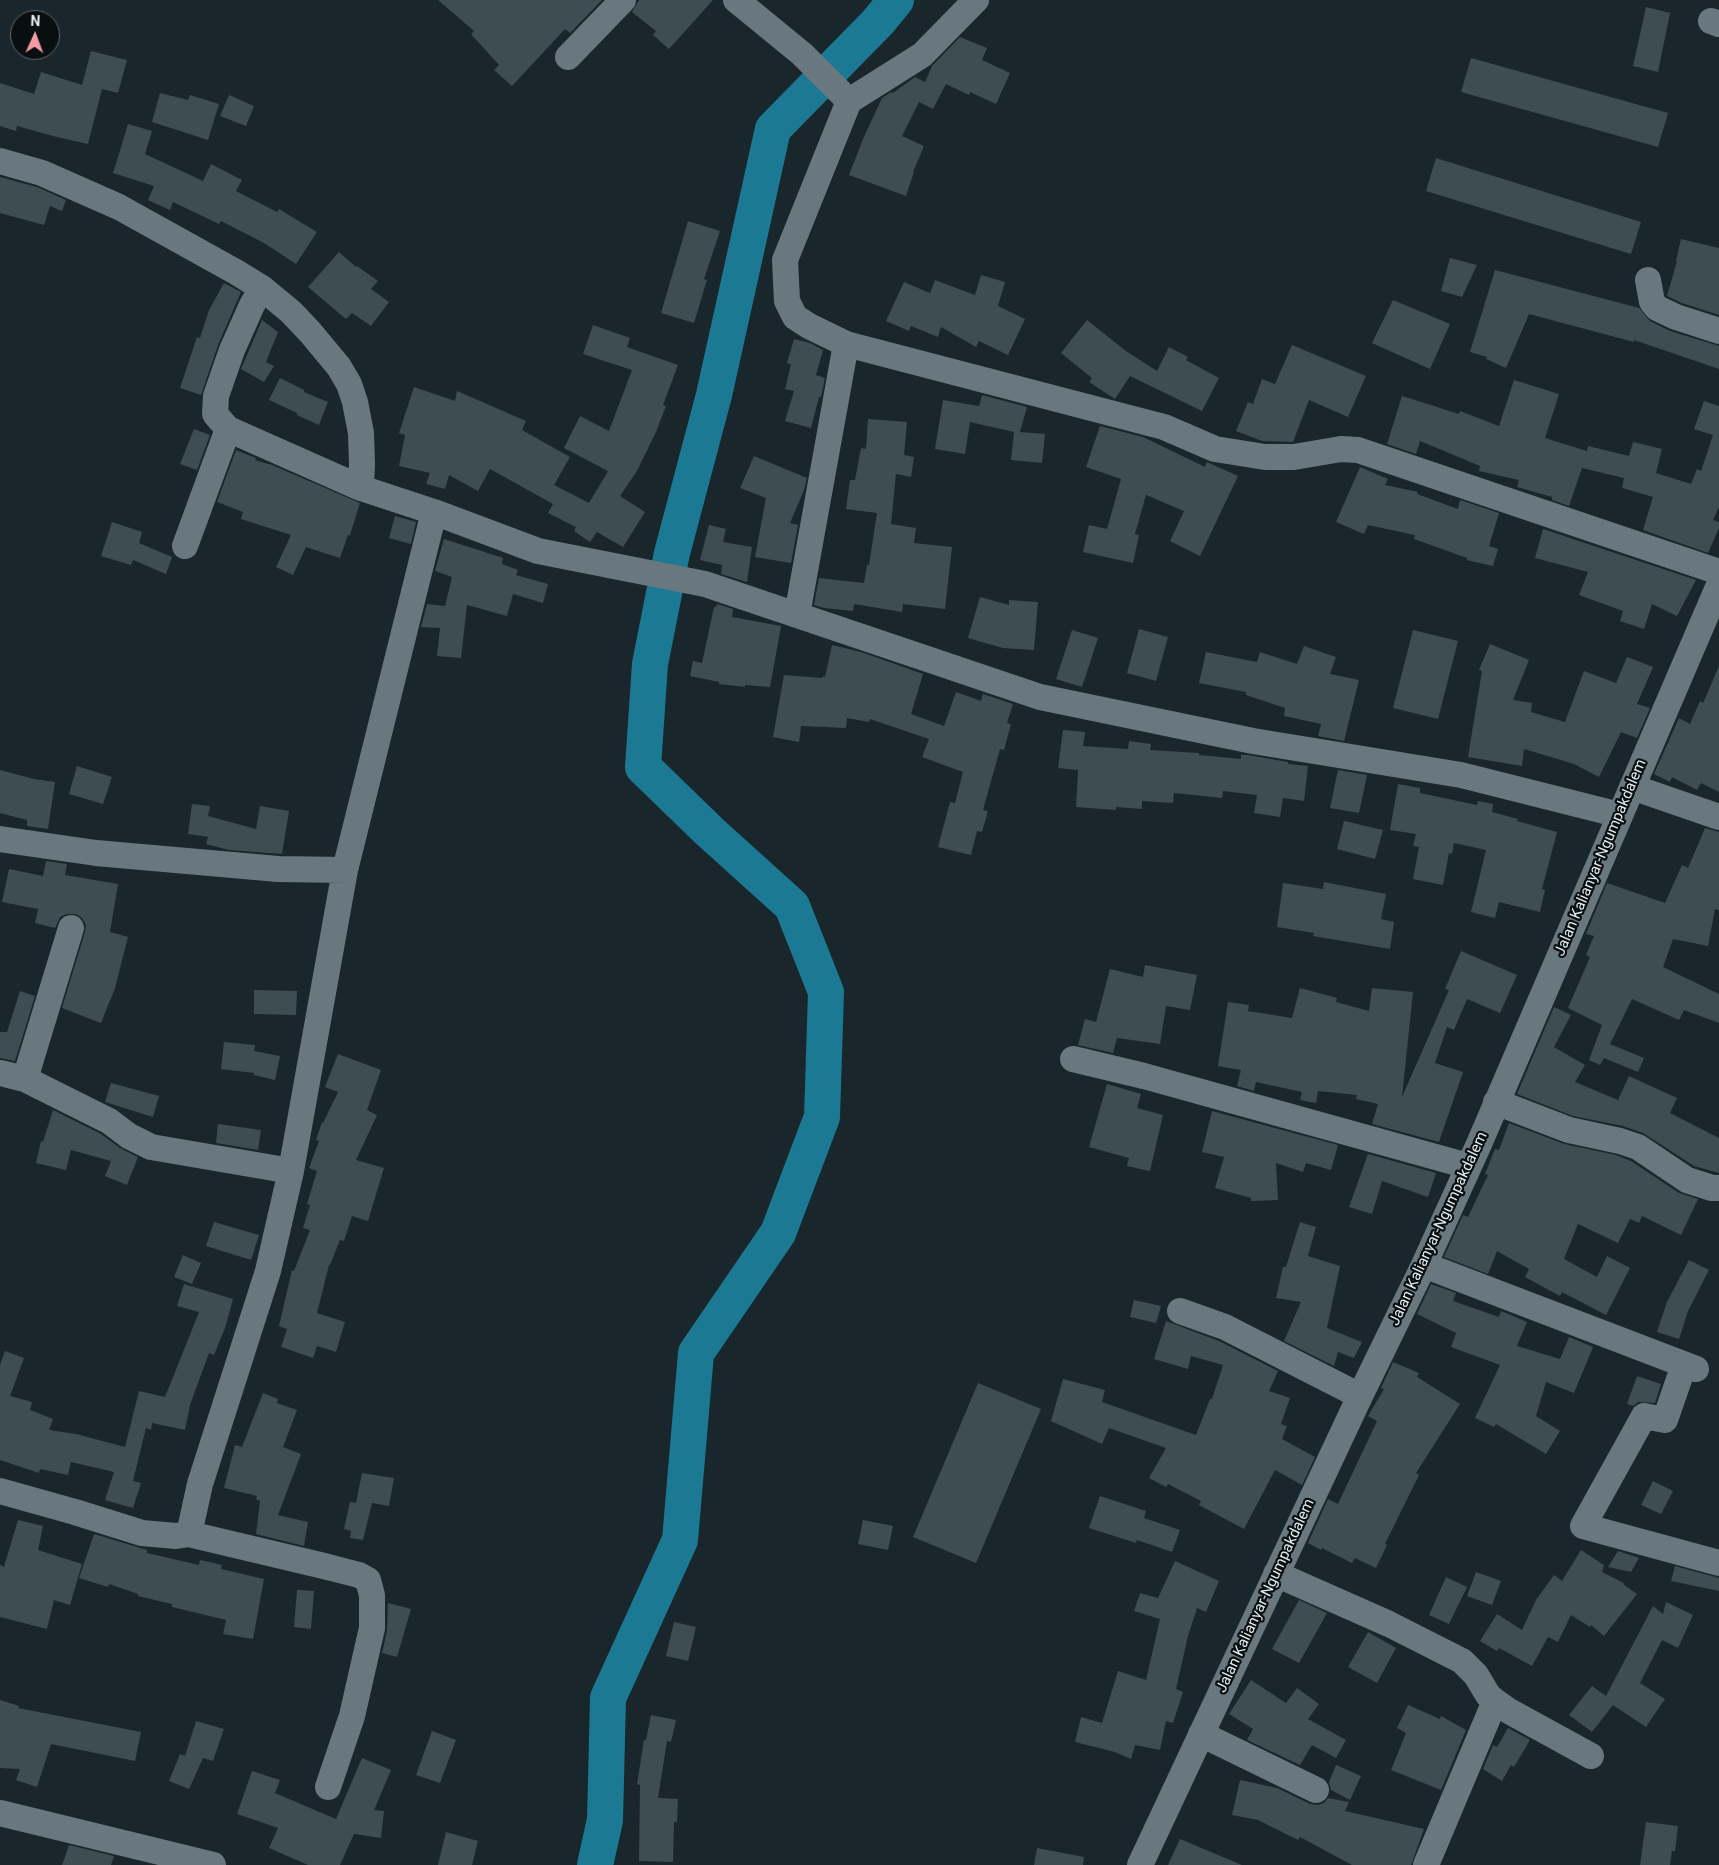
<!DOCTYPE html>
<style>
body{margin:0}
#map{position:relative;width:1719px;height:1865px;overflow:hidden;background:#19272c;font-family:Roboto,sans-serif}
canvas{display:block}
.north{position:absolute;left:10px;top:10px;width:50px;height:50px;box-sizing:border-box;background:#090f11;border:1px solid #606769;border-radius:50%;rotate:2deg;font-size:14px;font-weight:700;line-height:20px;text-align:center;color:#e2ebee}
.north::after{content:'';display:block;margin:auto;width:18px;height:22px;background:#f49aa6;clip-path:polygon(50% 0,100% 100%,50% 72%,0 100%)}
</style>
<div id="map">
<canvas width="1719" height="1865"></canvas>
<div class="north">N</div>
</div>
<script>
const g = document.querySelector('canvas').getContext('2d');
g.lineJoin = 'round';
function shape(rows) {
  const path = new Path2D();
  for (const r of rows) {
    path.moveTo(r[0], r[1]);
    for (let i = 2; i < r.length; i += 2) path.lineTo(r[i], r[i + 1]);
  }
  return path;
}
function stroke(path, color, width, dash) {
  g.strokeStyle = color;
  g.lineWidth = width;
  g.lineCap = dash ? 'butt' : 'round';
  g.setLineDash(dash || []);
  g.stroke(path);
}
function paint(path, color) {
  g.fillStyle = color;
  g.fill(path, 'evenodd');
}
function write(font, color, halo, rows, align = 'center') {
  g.font = font + ' Roboto,sans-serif';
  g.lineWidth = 4.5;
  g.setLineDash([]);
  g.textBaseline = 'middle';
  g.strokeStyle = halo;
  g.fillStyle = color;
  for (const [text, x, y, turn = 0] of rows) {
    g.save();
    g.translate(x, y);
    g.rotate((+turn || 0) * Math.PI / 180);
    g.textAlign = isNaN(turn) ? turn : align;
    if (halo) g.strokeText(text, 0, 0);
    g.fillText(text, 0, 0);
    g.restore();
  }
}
const river = shape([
 [595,1865,605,1820,608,1698,680,1540,696,1353,778,1233,822,1117,826,992,792,906,709,831,643,767,650,664,672,553,714,395,773,129,878,22,896,0]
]);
const building = shape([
 [438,0,602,0,570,33,565,29,512,86,494,70,499,65,471,34,474,31],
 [639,0,713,0,669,49,653,35,656,31,632,12],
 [1646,7,1670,13,1658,72,1633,66],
 [960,37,987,48,982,60,1010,73,996,104,970,92,969,95,946,84,933,109,919,102,902,136,924,146,913,172,914,172,906,196,849,175,863,139,882,98,891,92,893,93,915,77,925,82,932,66],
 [91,51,127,60,118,93,102,89,88,144,53,136,17,126,16,131,0,126,0,83,34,94,41,72,82,85],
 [1471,58,1668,113,1658,147,1461,92],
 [160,93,188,100,190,95,219,104,208,140,152,122],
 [229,95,254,106,246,126,220,116],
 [128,124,152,131,145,154,203,181,211,164,242,180,236,191,277,212,279,209,317,232,296,264,264,243,221,221,219,224,173,202,170,210,148,200,154,186,113,173],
 [1436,158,1641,222,1631,254,1426,191],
 [0,177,37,187,66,200,62,211,50,206,44,225,0,213],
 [688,221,720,231,704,279,707,280,694,323,661,313],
 [1681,239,1719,248,1719,315,1682,303,1667,296,1677,261,1676,261],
 [339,252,356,267,357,266,378,281,371,289,389,302,371,326,352,313,346,319,308,287],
 [1450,258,1477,265,1462,297,1441,291],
 [1495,270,1639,308,1650,321,1670,331,1719,346,1719,369,1634,340,1634,342,1529,314,1506,368,1486,359,1487,357,1470,352],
 [981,275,1005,282,998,306,1025,319,1008,355,979,341,976,347,941,327,938,337,911,326,909,331,886,321,904,282,930,293,935,280,975,295],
 [224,283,241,292,218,345,201,395,180,388,197,337,200,338,209,310],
 [1393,300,1450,324,1430,369,1372,343],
 [262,320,278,332,266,362,274,366,264,382,241,369],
 [1087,320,1126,351,1157,371,1169,347,1188,357,1186,360,1219,378,1202,411,1130,376,1115,399,1089,382,1092,378,1061,353],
 [593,325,630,338,627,347,678,365,663,405,666,406,656,432,637,471,620,496,645,512,623,547,597,532,590,542,574,531,576,527,548,513,553,504,490,469,478,491,449,475,445,489,426,484,430,473,399,466,405,435,399,433,414,387,455,401,457,391,526,421,522,430,570,457,554,485,589,503,608,471,564,448,580,416,609,431,632,370,583,354],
 [794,339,810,343,823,350,816,375,825,378,821,397,819,397,811,428,785,421,794,391,785,389,791,364,787,363],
 [1292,345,1366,376,1348,417,1309,400,1293,442,1262,441,1236,431,1248,402,1253,404,1262,379,1275,384],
 [280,378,304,390,304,392,328,402,319,425,297,415,297,413,269,400],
 [1514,380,1559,394,1545,438,1587,451,1588,446,1629,456,1633,442,1662,449,1656,473,1691,484,1697,469,1701,471,1713,435,1694,429,1704,401,1719,406,1719,507,1713,520,1719,522,1719,528,1708,553,1643,530,1653,497,1622,488,1624,478,1582,468,1569,506,1552,500,1552,497,1517,487,1519,480,1479,471,1480,466,1420,441,1416,454,1387,444,1402,396,1459,414,1460,411,1499,426],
 [982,395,1027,407,1020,432,1045,434,1042,463,1011,460,1014,432,970,422,965,454,935,449,943,400,979,406],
 [868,419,907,422,904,455,914,457,911,477,896,474,891,524,916,528,914,543,952,547,945,609,903,604,902,612,854,604,853,611,824,608,814,605,819,578,864,583,867,565,869,565,877,513,846,509,850,480,855,480,861,448,866,449],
 [1100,426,1143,437,1205,467,1207,462,1238,476,1200,556,1170,541,1184,511,1146,495,1135,534,1139,535,1133,563,1083,552,1089,525,1107,529,1121,479,1086,467],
 [194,429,210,435,197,470,180,464],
 [236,450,256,458,255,460,272,465,360,503,350,535,348,535,340,558,306,547,293,575,276,567,291,535,241,519,243,512,217,502],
 [754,456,807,478,804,490,790,523,798,525,791,563,755,557,766,498,740,488],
 [1360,467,1388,479,1385,485,1418,492,1417,494,1458,509,1460,500,1499,513,1489,546,1498,549,1493,566,1467,560,1467,558,1414,539,1415,535,1368,525,1364,534,1336,522],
 [395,516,416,522,411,544,389,538],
 [112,522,142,532,139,543,172,557,166,574,133,560,131,565,101,556],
 [709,525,726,529,723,542,752,547,747,582,721,574,722,565,700,560],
 [1543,529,1696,580,1677,616,1652,604,1644,629,1620,621,1623,611,1579,595,1588,572,1535,558],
 [444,539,503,558,502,564,518,570,516,575,548,584,543,603,513,594,507,616,467,605,461,658,437,656,440,628,421,627,427,604,445,606,452,577,435,571],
 [980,597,1009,605,1009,600,1038,602,1034,650,1003,648,968,638],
 [717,604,733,609,732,617,781,626,770,687,745,685,745,687,719,684,719,682,690,676,693,661,702,663,714,607,716,607],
 [1139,629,1168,637,1156,681,1127,673],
 [1072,630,1098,638,1082,687,1056,679],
 [1413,630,1458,641,1438,719,1393,708],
 [1490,644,1529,660,1513,700,1532,703,1531,712,1565,722,1584,671,1616,683,1627,657,1653,667,1637,704,1650,708,1637,738,1621,732,1599,777,1574,764,1524,749,1522,766,1468,757,1482,671,1479,670],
 [832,645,861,652,923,674,911,714,944,726,956,692,981,701,983,694,1013,704,1007,723,1011,724,1004,750,1000,749,983,810,988,811,982,832,977,831,971,855,938,847,950,802,955,803,963,772,922,757,929,739,870,719,869,722,847,718,846,728,801,726,799,742,773,737,784,675,822,678,823,676,825,677],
 [1304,646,1336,657,1330,674,1359,680,1344,741,1318,736,1321,724,1284,716,1285,708,1246,695,1246,692,1199,683,1206,652,1257,662,1260,652,1297,664],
 [1719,666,1719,792,1701,783,1697,790,1672,777,1670,782,1654,774,1679,718,1690,724,1700,701,1703,703],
 [1063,730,1085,732,1083,746,1128,749,1129,741,1151,744,1150,750,1199,753,1199,755,1241,759,1241,755,1248,755,1288,762,1288,764,1308,766,1304,801,1283,798,1280,817,1254,813,1257,795,1223,791,1222,798,1174,793,1173,803,1142,801,1142,809,1116,807,1116,810,1076,807,1078,770,1058,768],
 [77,766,112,777,103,804,69,794],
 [0,770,34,779,55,782,48,829,27,826,27,820,0,813],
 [1338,770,1367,775,1359,813,1330,808],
 [1398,784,1420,788,1420,793,1477,805,1478,801,1493,804,1492,812,1518,819,1517,821,1557,832,1542,889,1545,890,1540,912,1499,902,1495,918,1471,912,1486,850,1454,843,1452,854,1449,853,1443,885,1413,879,1419,847,1413,846,1416,834,1390,830],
 [192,804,210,806,208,816,256,829,260,806,289,811,282,854,229,850,206,844,208,837,188,834],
 [1344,821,1383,830,1375,859,1337,849],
 [1705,828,1719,832,1719,910,1715,909,1708,946,1673,939,1663,967,1719,994,1719,1023,1684,1010,1679,1020,1632,999,1610,1044,1644,1058,1638,1072,1604,1058,1600,1065,1589,1060,1602,1025,1568,1008,1590,957,1586,955,1594,936,1586,934,1607,883,1665,903,1682,865,1688,868],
 [46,861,67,864,65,875,118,884,110,932,128,937,115,988,101,1023,62,1008,85,932,86,925,82,918,76,914,67,914,60,917,55,928,35,923,38,909,2,902,9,869,43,876],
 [1324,882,1386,894,1381,919,1394,922,1390,949,1313,936,1314,933,1277,927,1283,883,1323,889],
 [1461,951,1517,975,1500,1013,1467,999,1454,1030,1447,1027,1435,1063,1463,1072,1439,1142,1372,1124,1378,1104,1356,1099,1357,1095,1318,1091,1316,1103,1300,1100,1302,1092,1256,1082,1254,1091,1237,1086,1241,1070,1218,1066,1228,1002,1249,1005,1248,1011,1292,1018,1300,988,1337,998,1336,1002,1369,1011,1372,988,1413,992,1402,1097,1449,990,1445,989],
 [1145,965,1197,975,1190,1010,1166,1006,1160,1044,1117,1038,1113,1053,1078,1045,1085,1019,1096,1022,1110,969,1143,977],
 [254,990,297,991,296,1015,254,1014],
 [20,991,35,996,15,1061,0,1058,0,1032,7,1032],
 [1554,1007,1571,1015,1554,1047,1585,1065,1575,1082,1618,1100,1629,1076,1677,1098,1670,1113,1719,1138,1719,1173,1694,1166,1643,1133,1623,1126,1573,1116,1517,1094],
 [224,1042,255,1045,254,1051,280,1056,275,1080,254,1075,254,1073,221,1069],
 [338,1054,381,1070,367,1110,377,1115,356,1160,384,1168,368,1221,352,1216,344,1241,340,1240,330,1265,329,1265,317,1313,345,1322,336,1352,317,1346,313,1358,281,1347,287,1329,279,1326,292,1270,294,1271,310,1230,303,1228,310,1205,307,1204,317,1171,309,1168,319,1141,316,1140,322,1122,323,1123,338,1092,325,1087],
 [111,1083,159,1096,153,1117,105,1102],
 [1107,1084,1141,1094,1137,1108,1163,1115,1150,1171,1127,1166,1129,1158,1089,1147],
 [53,1110,101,1134,120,1148,138,1157,127,1185,105,1176,111,1161,71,1150,66,1170,36,1163,41,1141,43,1142],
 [1212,1111,1338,1145,1331,1170,1306,1163,1303,1172,1276,1163,1278,1200,1251,1201,1251,1198,1215,1188,1224,1157,1202,1152],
 [1509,1123,1564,1144,1616,1155,1631,1161,1679,1193,1698,1199,1681,1235,1642,1216,1639,1223,1630,1219,1618,1243,1578,1224,1564,1259,1597,1277,1607,1256,1630,1268,1606,1315,1562,1292,1560,1296,1525,1277,1529,1269,1497,1251,1488,1274,1444,1257,1463,1215,1468,1217,1488,1175,1485,1174,1495,1149,1499,1150],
 [218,1124,261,1130,258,1150,216,1143],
 [1368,1154,1436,1173,1428,1197,1382,1181,1372,1214,1349,1207],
 [214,1222,259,1235,251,1260,206,1246],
 [1300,1222,1316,1227,1308,1256,1340,1266,1327,1328,1362,1342,1354,1358,1338,1352,1334,1366,1284,1341,1301,1302,1276,1298,1283,1267,1286,1267],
 [183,1255,201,1263,192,1284,174,1277],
 [1689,1260,1709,1270,1688,1311,1679,1339,1657,1332,1667,1302],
 [184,1284,233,1299,225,1328,214,1355,209,1353,190,1405,185,1430,152,1423,151,1430,146,1428,133,1481,141,1483,133,1508,105,1500,114,1472,71,1462,68,1475,40,1469,39,1473,0,1460,0,1365,5,1351,24,1358,10,1396,32,1402,30,1410,53,1419,49,1430,76,1434,125,1447,139,1391,165,1397,199,1312,177,1306],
 [1431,1284,1456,1293,1453,1301,1499,1317,1501,1311,1527,1322,1517,1346,1560,1359,1569,1337,1593,1347,1574,1393,1546,1382,1536,1416,1560,1431,1546,1454,1496,1424,1494,1427,1475,1418,1500,1365,1451,1347,1456,1333,1417,1314],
 [1134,1300,1161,1306,1156,1323,1130,1317],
 [1166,1321,1219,1341,1278,1371,1269,1391,1290,1398,1281,1424,1287,1426,1282,1439,1315,1457,1302,1485,1275,1470,1244,1529,1199,1505,1201,1501,1168,1484,1166,1487,1149,1478,1166,1448,1109,1428,1102,1444,1051,1421,1063,1379,1105,1390,1102,1402,1196,1435,1210,1399,1212,1399,1223,1365,1191,1356,1188,1369,1154,1359],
 [1393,1362,1419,1373,1417,1377,1460,1404,1416,1473,1419,1475,1385,1544,1387,1545,1376,1568,1355,1558,1352,1563,1322,1548,1321,1550,1308,1543,1328,1499,1338,1504,1377,1421,1368,1416,1384,1389,1381,1388],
 [1637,1376,1661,1384,1655,1403,1638,1402,1633,1406,1627,1404],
 [978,1383,1041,1409,976,1563,913,1537],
 [263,1393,278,1399,277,1403,297,1410,283,1447,301,1454,278,1515,308,1522,304,1546,256,1534,260,1501,256,1499,257,1496,224,1488,235,1445,242,1447],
 [362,1473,394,1478,389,1506,372,1503,363,1540,350,1538,351,1531,344,1529,350,1502,356,1503],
 [1653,1481,1673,1491,1661,1514,1641,1505],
 [1100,1496,1146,1511,1144,1518,1180,1530,1172,1552,1137,1540,1136,1543,1089,1528],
 [18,1520,43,1526,38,1550,82,1564,70,1605,54,1600,47,1629,0,1617,0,1565,4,1567],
 [863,1520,893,1526,888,1550,858,1544],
 [94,1534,147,1550,147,1553,199,1565,200,1560,222,1565,221,1569,264,1579,253,1639,223,1634,226,1620,172,1607,172,1604,138,1596,138,1594,109,1584,108,1587,79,1578],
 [1581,1550,1604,1565,1602,1572,1624,1583,1623,1584,1637,1594,1604,1636,1591,1625,1590,1627,1571,1615,1558,1642,1548,1637,1532,1666,1499,1648,1497,1651,1480,1641,1497,1614,1522,1630,1536,1600,1554,1575,1562,1581],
 [1618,1551,1639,1558,1631,1572,1608,1567],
 [1175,1561,1219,1581,1206,1612,1197,1608,1188,1636,1176,1689,1183,1692,1173,1723,1166,1721,1160,1750,1135,1745,1131,1759,1115,1752,1075,1742,1081,1717,1102,1723,1118,1671,1146,1680,1160,1619,1134,1611,1140,1593,1158,1598],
 [1675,1566,1719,1578,1719,1591,1671,1581],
 [1476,1572,1501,1581,1492,1605,1467,1596],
 [1446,1577,1467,1587,1449,1624,1429,1615],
 [297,1590,314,1591,311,1629,294,1627],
 [1299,1600,1327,1613,1299,1663,1272,1649],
 [1666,1602,1693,1615,1678,1648,1662,1640,1640,1683,1665,1699,1646,1727,1613,1705,1592,1732,1569,1715,1592,1686,1606,1696,1653,1606,1663,1614],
 [388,1603,411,1609,397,1657,382,1653,387,1631],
 [674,1622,696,1627,688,1661,666,1656],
 [1368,1632,1396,1648,1377,1683,1348,1667],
 [1251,1680,1286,1703,1297,1688,1319,1704,1308,1719,1346,1740,1336,1758,1312,1745,1300,1765,1247,1740,1253,1729,1229,1714],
 [0,1700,19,1706,18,1708,141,1732,135,1761,51,1744,37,1787,16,1780,20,1769,0,1768],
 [1408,1705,1440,1719,1441,1716,1466,1730,1441,1790,1391,1770,1406,1733,1397,1728],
 [651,1715,676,1720,671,1742,667,1741,658,1798,678,1799,677,1822,674,1822,673,1862,639,1861,640,1785,637,1784,644,1740,646,1740],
 [196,1721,224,1729,213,1761,203,1758,189,1789,169,1781,180,1754,185,1756],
 [1508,1728,1530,1740,1514,1767,1511,1765,1502,1781,1483,1769,1493,1745,1497,1747],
 [432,1731,456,1740,440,1783,416,1775],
 [362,1758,391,1770,374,1810,384,1811,381,1838,354,1834,340,1865,308,1865,269,1848,278,1828,237,1814,252,1771,280,1780,275,1793,336,1819],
 [1336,1765,1361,1776,1350,1800,1331,1790,1329,1782],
 [1240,1780,1277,1788,1310,1804,1318,1805,1324,1803,1328,1798,1349,1802,1345,1811,1424,1829,1411,1865,1352,1865,1300,1837,1298,1840,1258,1820,1232,1815],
 [1646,1822,1678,1826,1675,1851,1672,1851,1670,1865,1640,1865],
 [446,1832,478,1841,472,1865,438,1865],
 [1180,1839,1242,1865,1168,1865],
 [69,1845,114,1856,111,1865,62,1865],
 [1037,1848,1084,1857,1083,1865,1034,1865]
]);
const minor = shape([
 [736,0,802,54,849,101],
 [976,0,922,55,849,101,785,260,787,301,795,317,809,326,846,344,1164,427,1215,449,1265,457,1294,457,1341,449,1358,450,1719,572],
 [1711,21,1719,24],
 [568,57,623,0],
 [0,161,42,173,119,207,236,272,262,288,252,305,232,350,216,396,215,414,228,429,361,488,434,512,538,551,705,584,1040,697,1253,741,1461,775,1620,815],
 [1648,280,1652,302,1657,308,1676,317,1719,331],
 [262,288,291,312,310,332,339,367,349,384,355,402,361,433,362,464,361,488],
 [185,546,228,429],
 [797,615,846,344],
 [1632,787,1719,817],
 [0,839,96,853,278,869,345,870],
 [1073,1059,1144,1076,1468,1166],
 [0,1073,25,1079,109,1121,129,1136,151,1147,291,1171],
 [25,1079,71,928],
 [1496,1102,1569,1130,1620,1141,1638,1147,1687,1180,1712,1188,1719,1188],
 [1424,1265,1696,1369],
 [1180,1311,1225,1327,1360,1396],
 [1684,1365,1665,1420,1644,1416,1583,1526,1719,1563],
 [0,1491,75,1512,142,1533,176,1536,189,1534,200,1484,268,1271,291,1171,345,870,434,512],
 [189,1534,324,1566,359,1575,368,1580,372,1595,372,1628,352,1716,328,1787],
 [1276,1574,1389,1624,1462,1661,1476,1675,1488,1695,1495,1701,1509,1711,1591,1756],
 [1201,1734,1316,1790],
 [0,1813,213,1865],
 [1140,1865,1360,1396,1424,1265,1479,1144,1719,585],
 [1426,1865,1495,1701]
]);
const streetNames = [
 ["Jalan Kalianyar-Ngumpakdalem",1601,858,-67],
 ["Jalan Kalianyar-Ngumpakdalem",1439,1229,-65],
 ["Jalan Kalianyar-Ngumpakdalem",1266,1596,-65]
];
stroke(river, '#1c7993', 36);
paint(building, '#3e4d52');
stroke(minor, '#68787e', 26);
write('15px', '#e2ebee', '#090f11', streetNames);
</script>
